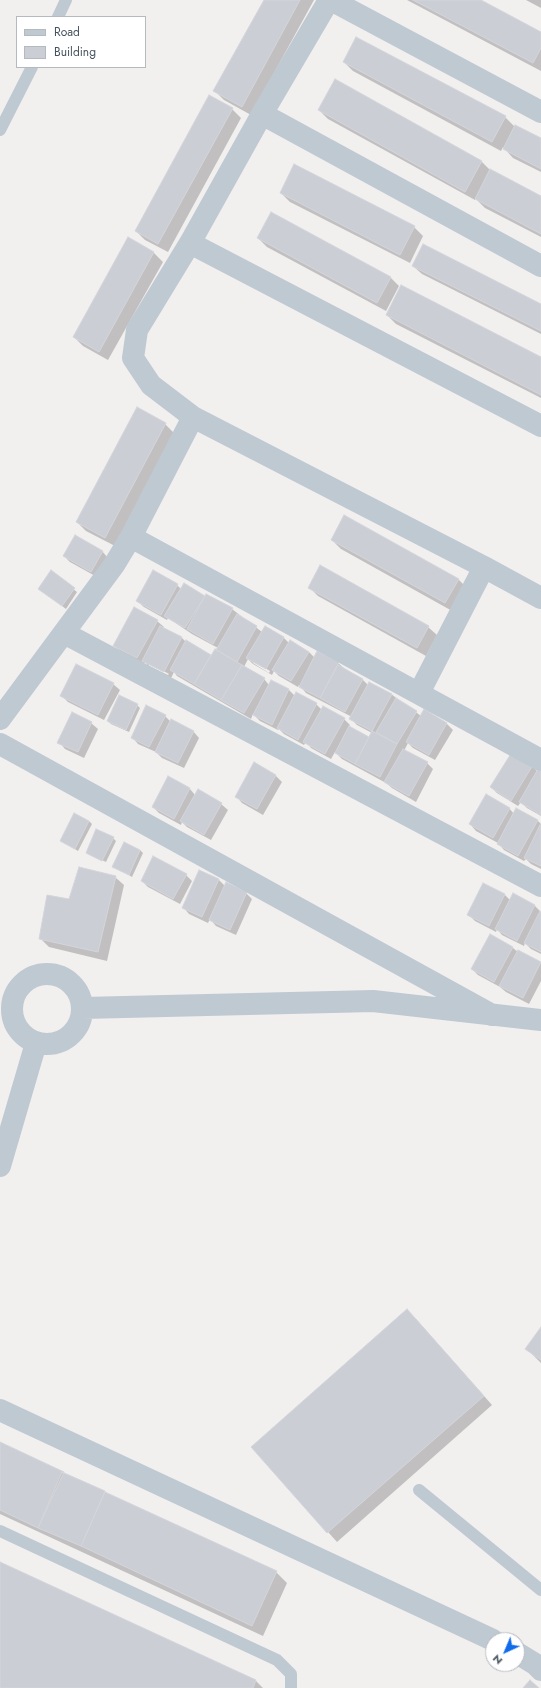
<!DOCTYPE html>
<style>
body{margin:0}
#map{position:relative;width:541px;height:1688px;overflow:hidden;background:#f2efef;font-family:Jost,sans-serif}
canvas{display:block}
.legend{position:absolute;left:16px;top:16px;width:130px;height:52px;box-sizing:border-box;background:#fff;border:1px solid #b5babf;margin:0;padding:5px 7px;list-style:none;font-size:12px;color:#46525e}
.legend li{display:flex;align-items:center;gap:8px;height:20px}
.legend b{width:20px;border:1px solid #b5babf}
.north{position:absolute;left:485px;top:1632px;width:40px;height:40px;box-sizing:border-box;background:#fff;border:1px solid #b5babf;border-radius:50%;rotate:224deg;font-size:11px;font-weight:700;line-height:16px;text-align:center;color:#46525e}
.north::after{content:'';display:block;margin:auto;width:14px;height:18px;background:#106ceb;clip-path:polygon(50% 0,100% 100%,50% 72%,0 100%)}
</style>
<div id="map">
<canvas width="541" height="1688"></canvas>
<ul class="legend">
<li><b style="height:5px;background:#bfc9d2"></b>Road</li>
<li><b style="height:11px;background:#cbced4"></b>Building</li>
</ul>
<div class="north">N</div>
</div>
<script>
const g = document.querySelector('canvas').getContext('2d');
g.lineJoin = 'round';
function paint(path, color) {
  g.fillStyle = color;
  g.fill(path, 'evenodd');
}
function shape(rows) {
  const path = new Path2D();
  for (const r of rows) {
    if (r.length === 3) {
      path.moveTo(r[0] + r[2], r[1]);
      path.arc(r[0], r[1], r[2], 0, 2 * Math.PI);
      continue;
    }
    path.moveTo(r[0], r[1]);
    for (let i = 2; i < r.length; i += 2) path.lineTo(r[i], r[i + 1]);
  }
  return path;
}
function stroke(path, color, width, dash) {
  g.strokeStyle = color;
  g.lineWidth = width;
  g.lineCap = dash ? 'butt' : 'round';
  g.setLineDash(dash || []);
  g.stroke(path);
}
const shadow = shape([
 [265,0,314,0,251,115,224,100,215,91],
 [407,0,479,0,541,33,541,71],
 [526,0,541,0,541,8],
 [344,62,505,117,515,127,541,139,541,172,513,158,503,147,501,151,353,71],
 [336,81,482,162,490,170,541,197,541,237,485,208,475,198,475,200,328,119,319,110],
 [232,109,241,118,168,252,145,240,136,231],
 [281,193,414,227,423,236,410,263,290,202],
 [128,238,154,253,163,262,108,360,83,346,74,337],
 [258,238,390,277,399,286,386,311,267,247],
 [413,266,541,305,541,334,422,274],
 [387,315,541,358,541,398,396,324],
 [165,424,174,433,115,546,86,531,77,522],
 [332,540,458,579,467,588,454,612,341,549],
 [102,551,108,558,97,577,70,562,64,556],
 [51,572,77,592,66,609,42,591],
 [177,585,181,589,184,585,205,598,232,609,262,632,265,627,284,638,289,643,309,652,315,658,318,652,338,663,345,669,363,680,368,685,391,694,421,716,446,723,453,730,435,760,413,748,408,743,404,751,427,763,433,769,416,802,392,788,386,783,342,759,335,752,331,759,311,748,306,742,304,745,284,734,279,729,278,730,260,721,253,714,251,719,177,676,174,672,171,678,149,667,145,662,144,664,121,652,114,646,157,621,164,627,163,628,182,638,186,642,212,656,218,648,192,634,168,618,167,620,144,607,137,601],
 [248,659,253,664,272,675,274,671,279,676,298,687,299,685,306,693,352,717,351,719,357,725,372,733,370,738,349,727,350,725,344,719,322,710,316,704,295,696,289,690,271,681,269,685,264,679,244,667],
 [253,661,270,671,269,673,253,663],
 [149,663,169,674,168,675,149,666],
 [309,587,428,627,437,635,426,656,318,596],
 [113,684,120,690,104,720,68,702,62,696],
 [137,705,140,708,129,732,111,724,108,721],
 [165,716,171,722,193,731,199,738,184,768,162,758,156,752,138,744,132,737],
 [91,723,98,729,84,758,65,749,59,742],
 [255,764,276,776,282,782,263,815,242,803,236,796],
 [532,766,538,772,541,772,541,816,527,808,521,802,518,806,497,793,491,787],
 [169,778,190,789,195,795,221,804,228,810,211,840,187,827,182,822,181,825,159,813,153,807],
 [509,808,514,814,537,820,541,824,541,869,531,864,526,859,524,861,504,850,498,843,476,831,470,824],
 [89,821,92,824,78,851,61,841],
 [113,838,116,841,106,862,87,853],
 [140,850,143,853,132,877,114,866],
 [200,871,219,880,225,886,246,893,252,899,236,935,216,926,210,919,208,923,189,914,183,907],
 [186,875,192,881,180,904,148,887,142,881],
 [115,877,124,885,107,961,49,947,40,938],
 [504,894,511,901,535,906,541,912,541,954,531,949,525,943,524,946,502,935,497,929,496,932,475,921,469,915],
 [491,935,513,948,518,952,518,951,541,963,541,981,529,1004,506,992,500,987,478,975,472,969],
 [416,1319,492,1405,337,1542,252,1447],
 [541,1329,541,1363,527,1349],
 [0,1444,276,1572,287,1583,263,1636,0,1514],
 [0,1564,256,1681,263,1688,0,1688]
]);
const building = shape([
 [264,0,300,0,242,107,213,91,264,0],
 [413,0,481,0,541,32,541,48,533,63,413,0],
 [356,37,506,116,492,142,343,62,356,37],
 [335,79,482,161,465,192,318,110,335,79],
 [209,95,233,108,158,244,135,231,209,95],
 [515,125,541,138,541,169,503,149,515,125],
 [294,164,415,226,400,255,280,193,294,164],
 [490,169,541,196,541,234,475,199,490,169],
 [271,212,391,277,377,303,257,238,271,212],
 [128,237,154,252,99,352,73,337,128,237],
 [423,244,541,304,541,331,412,266,423,244],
 [401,285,541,357,541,395,386,315,401,285],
 [137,407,166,423,105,538,76,522,137,407],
 [344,515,459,579,445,603,331,540,344,515],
 [75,535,103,551,91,572,63,556,75,535],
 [320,565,429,626,417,648,308,588,320,565],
 [51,570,75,588,62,606,38,589,51,570],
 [153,570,178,584,161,615,136,601,153,570],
 [184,583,205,596,185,628,164,616,184,583],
 [206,594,233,608,213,644,187,629,206,594],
 [134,607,158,620,137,658,113,646,134,607],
 [237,614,257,626,237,662,216,650,237,614],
 [160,626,182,637,164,672,142,661,160,626],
 [265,626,284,637,266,669,246,658,265,626],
 [186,640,211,655,194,684,170,670,186,640],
 [290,640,309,652,291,681,272,670,290,640],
 [215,649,242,665,221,700,194,684,215,649],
 [317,651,339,662,320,698,299,687,317,651],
 [76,664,114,683,98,715,60,696,76,664],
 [242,665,265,678,244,713,221,700,242,665],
 [338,665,363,679,345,712,320,698,338,665],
 [271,680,289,689,272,725,253,715,271,680],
 [369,682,392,694,372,731,349,719,369,682],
 [296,692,317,703,298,740,277,728,296,692],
 [119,695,138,704,126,730,107,721,119,695],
 [396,698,417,711,397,744,376,732,396,698],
 [146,705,166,715,149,747,131,738,146,705],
 [323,706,345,718,325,754,303,742,323,706],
 [424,709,447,723,429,755,406,742,424,709],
 [72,712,92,722,78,752,57,743,72,712],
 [171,719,194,731,178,763,155,752,171,719],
 [349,726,369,737,355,764,335,753,349,726],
 [372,731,397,744,380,777,355,764,372,731],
 [403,749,428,762,409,796,384,782,403,749],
 [512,752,533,765,511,801,490,787,512,752],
 [254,762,276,775,257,809,235,797,254,762],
 [538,769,541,771,541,815,519,802,538,769],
 [168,776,190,788,174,819,152,807,168,776],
 [198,789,222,803,204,835,180,821,198,789],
 [486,794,510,808,493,838,469,824,486,794],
 [516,808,538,820,518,856,497,844,516,808],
 [74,813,89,821,75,849,60,841,74,813],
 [540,825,541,825,541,866,524,858,540,825],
 [96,829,114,837,102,861,86,853,96,829],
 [124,842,140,850,129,875,112,867,124,842],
 [153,856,187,874,173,899,141,881,153,856],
 [79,867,116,876,98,952,39,939,47,895,69,899,79,867],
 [199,870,219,879,202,917,182,908,199,870],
 [226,882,247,892,230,930,209,920,226,882],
 [483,883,505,894,489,926,467,915,483,883],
 [513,893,535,905,517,941,495,929,513,893],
 [540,911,541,912,541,952,524,943,540,911],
 [490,934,513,947,494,982,471,969,490,934],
 [518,950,541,962,523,998,499,986,518,950],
 [407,1309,484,1396,327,1533,251,1447,407,1309],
 [541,1327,541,1360,525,1349,541,1327],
 [0,1442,64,1472,38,1528,0,1510,0,1442],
 [62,1472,105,1491,81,1546,38,1528,62,1472],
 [105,1492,277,1571,252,1626,81,1546,105,1492],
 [0,1562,256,1680,253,1688,0,1688,0,1562],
 [530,1680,539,1688,523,1688,530,1680]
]);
const service = shape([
 [58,17,66,0],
 [0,130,32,67],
 [419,1490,541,1590],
 [0,1531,277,1660,291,1674,291,1688]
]);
const minor = shape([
 [329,0,262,114,190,243,137,330,133,358,151,385,193,417,484,567,541,598],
 [331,0,541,112],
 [262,114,541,266],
 [190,243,541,426],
 [131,537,541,760],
 [64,633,541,886],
 [419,693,484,567],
 [0,719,114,565,131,537,193,417],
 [0,744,492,1015],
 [47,1009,35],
 [83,1008,373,1001,541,1020],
 [0,1166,36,1043],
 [0,1410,493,1640],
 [517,1653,535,1664,541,1670]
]);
paint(shadow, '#0003');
paint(building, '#cbced4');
stroke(building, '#d3d5db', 1);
stroke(service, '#bfc9d2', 12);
stroke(minor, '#bfc9d2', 22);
</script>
